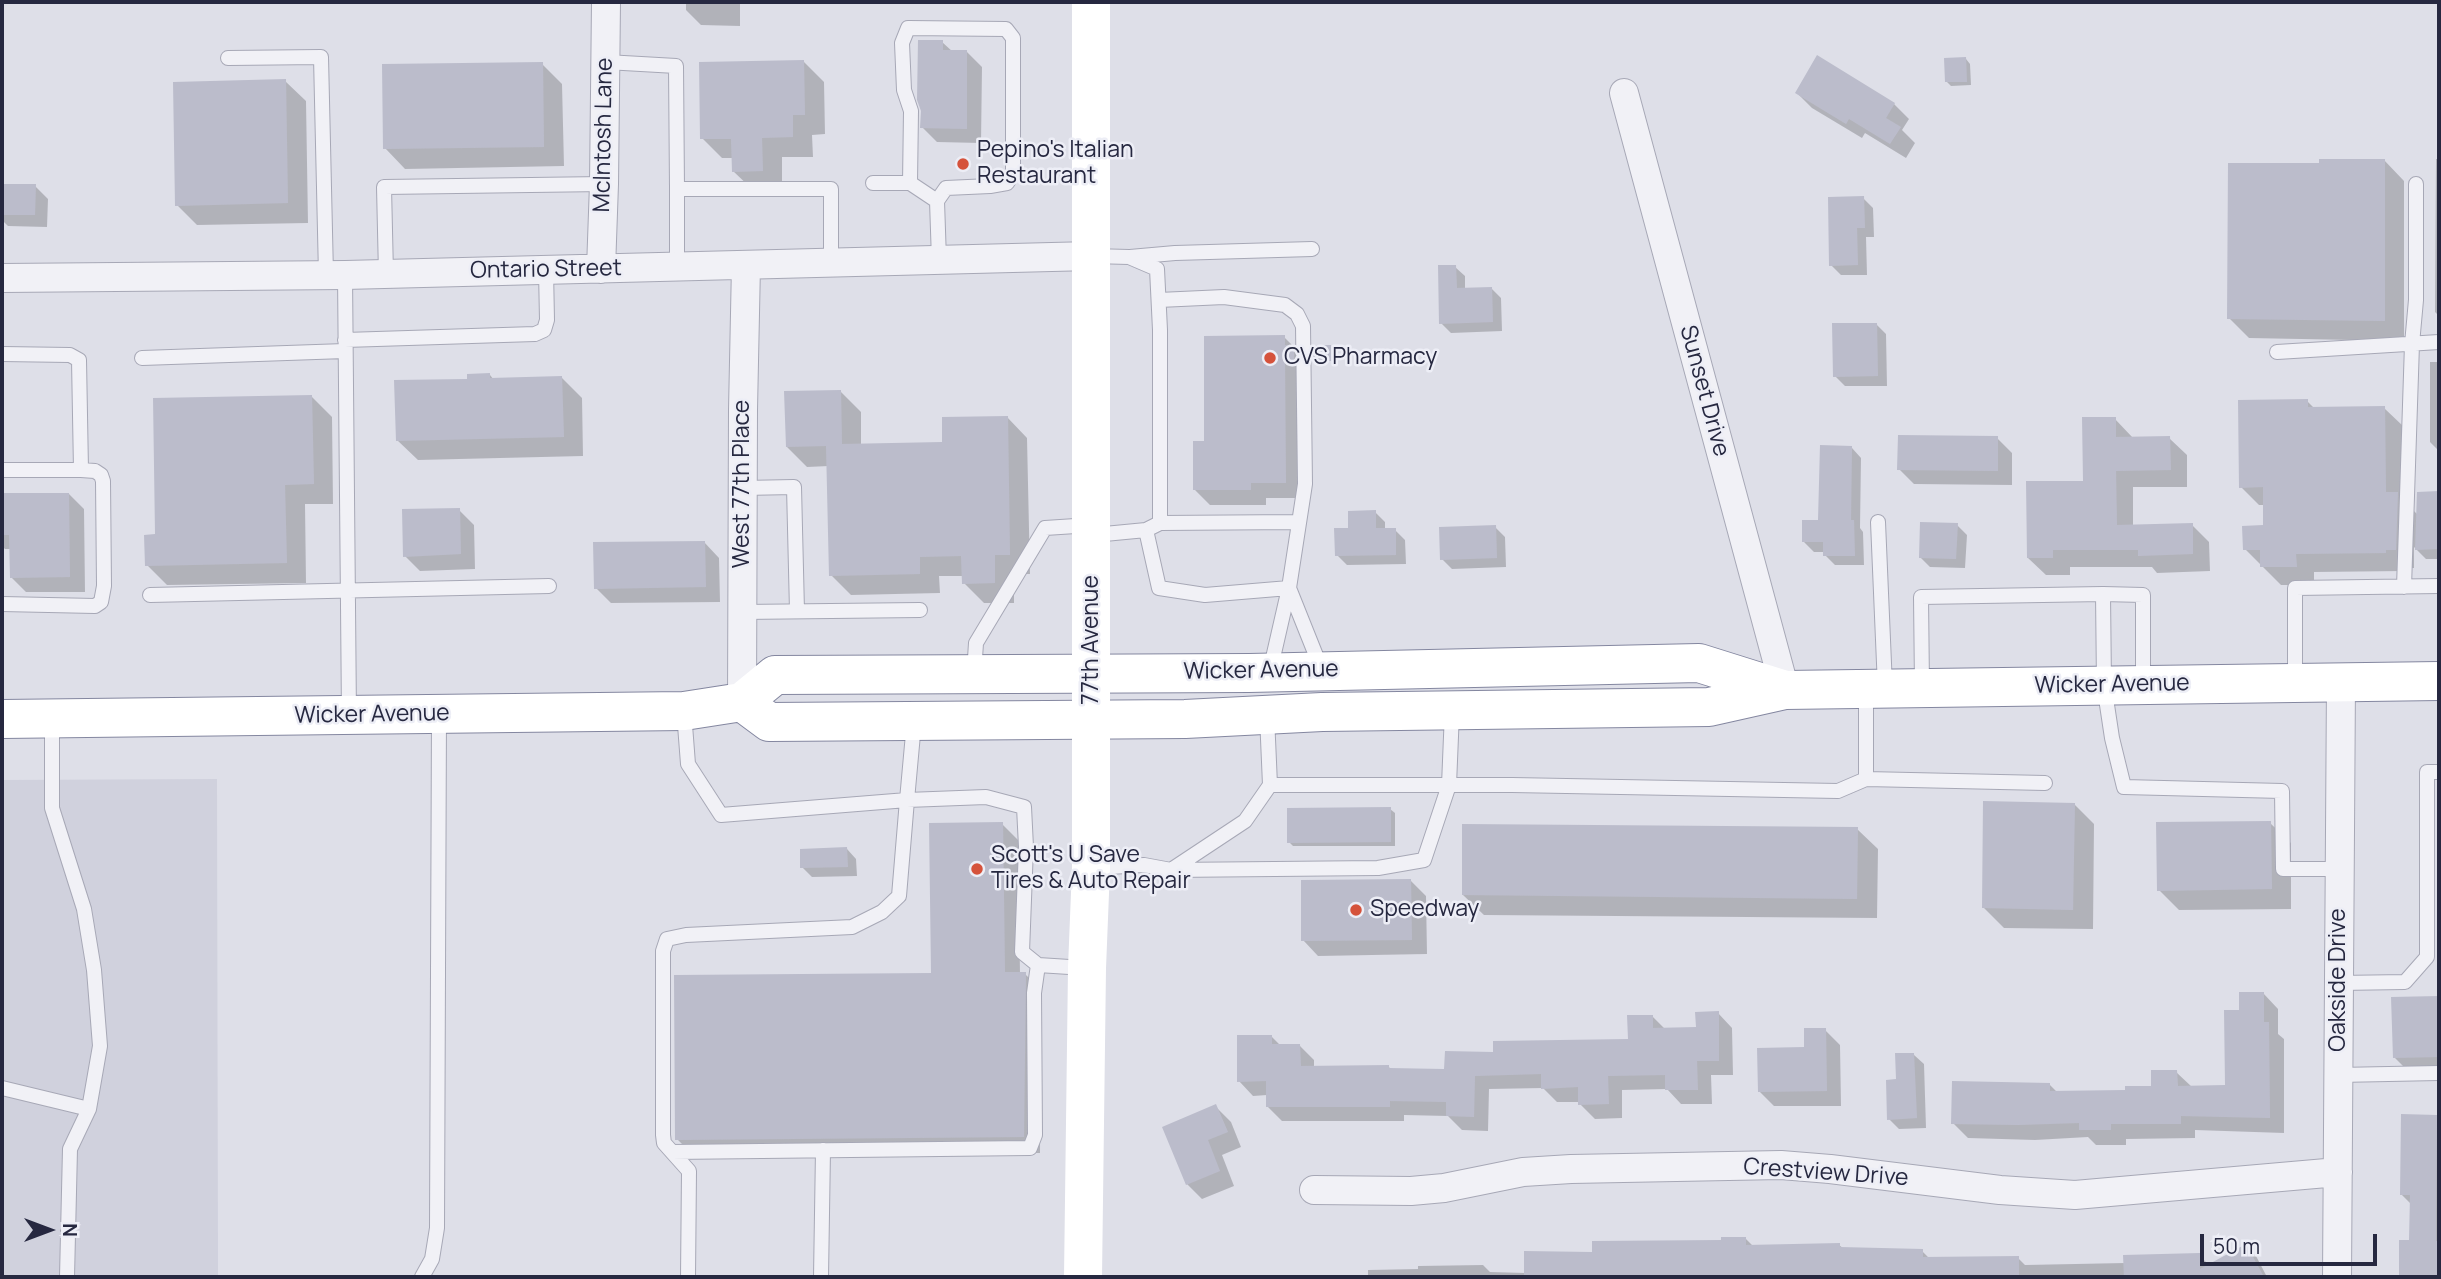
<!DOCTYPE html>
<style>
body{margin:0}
#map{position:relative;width:2441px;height:1279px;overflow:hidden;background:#dedfe8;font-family:Manrope,sans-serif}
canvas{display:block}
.frame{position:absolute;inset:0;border:4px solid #262840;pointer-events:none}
.north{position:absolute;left:14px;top:1195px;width:70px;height:70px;-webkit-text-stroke:5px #edeef6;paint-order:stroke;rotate:90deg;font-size:19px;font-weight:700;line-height:28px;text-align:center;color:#262840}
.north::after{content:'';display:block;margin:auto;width:24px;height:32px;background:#262840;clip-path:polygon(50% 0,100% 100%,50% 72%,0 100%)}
.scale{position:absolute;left:2200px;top:1234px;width:177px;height:32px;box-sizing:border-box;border:4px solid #262840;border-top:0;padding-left:9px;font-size:21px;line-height:24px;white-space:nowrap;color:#262840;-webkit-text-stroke:5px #edeef6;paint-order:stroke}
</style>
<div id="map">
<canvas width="2441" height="1279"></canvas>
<div class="frame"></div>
<div class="north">N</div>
<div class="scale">50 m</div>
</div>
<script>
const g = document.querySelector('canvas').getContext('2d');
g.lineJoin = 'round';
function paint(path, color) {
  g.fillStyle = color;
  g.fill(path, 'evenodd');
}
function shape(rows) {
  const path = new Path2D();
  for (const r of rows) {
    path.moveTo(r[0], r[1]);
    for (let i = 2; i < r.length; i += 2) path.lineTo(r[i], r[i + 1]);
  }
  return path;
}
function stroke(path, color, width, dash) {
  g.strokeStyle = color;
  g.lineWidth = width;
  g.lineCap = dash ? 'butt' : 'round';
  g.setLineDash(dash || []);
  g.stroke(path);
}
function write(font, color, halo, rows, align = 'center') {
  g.font = font + ' Manrope,sans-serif';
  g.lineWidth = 5;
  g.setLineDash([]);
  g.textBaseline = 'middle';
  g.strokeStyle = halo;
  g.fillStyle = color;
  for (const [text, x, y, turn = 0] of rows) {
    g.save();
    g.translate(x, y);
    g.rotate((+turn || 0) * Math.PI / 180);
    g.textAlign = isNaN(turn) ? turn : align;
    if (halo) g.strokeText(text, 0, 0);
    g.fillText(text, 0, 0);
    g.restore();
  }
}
const built = shape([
 [217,779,218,1277,2,1277,2,780]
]);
const shadow = shape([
 [686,2,740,2,740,26,701,25,686,10],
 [942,42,953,52,967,52,982,67,981,143,937,142,922,127],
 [1966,59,1970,64,1971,85,1951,86,1947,82],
 [804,62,824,82,825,134,812,135,813,157,782,157,782,191,754,191,733,171,733,158,722,158,702,138],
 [542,64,562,84,564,166,405,169,385,148],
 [285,81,306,101,308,223,197,225,177,205],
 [1797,93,1894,104,1909,119,1902,130,1915,143,1906,158,1865,133,1862,138,1812,108],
 [2436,159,2439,159,2439,316,2435,312],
 [2384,160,2404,181,2404,341,2249,338,2229,318],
 [2,185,35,186,48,199,47,227,8,226,2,220],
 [1863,198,1873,208,1874,237,1866,237,1867,275,1841,275,1831,265],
 [1455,267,1465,276,1465,289,1491,288,1501,298,1502,331,1451,333,1441,323],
 [1876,324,1886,334,1887,386,1845,386,1835,376],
 [1284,337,1308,361,1300,498,1266,498,1266,505,1210,505,1195,490,1206,443],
 [2430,362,2439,362,2439,451,2430,442],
 [490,375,494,380,562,378,582,398,583,456,418,460,397,440,469,380],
 [841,392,861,412,861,445,944,443,1007,417,1027,438,1030,574,1014,574,1014,603,984,603,964,583,963,576,939,576,940,593,851,595,831,575,829,466,807,467,787,447],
 [312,397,332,417,333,504,305,504,306,583,167,585,147,565,157,536],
 [2307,401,2315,409,2384,408,2403,426,2404,501,2418,515,2418,493,2439,493,2439,559,2426,559,2414,547,2414,568,2404,568,2404,571,2314,572,2314,585,2281,585,2245,549,2265,527,2265,505,2259,505,2241,487],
 [2115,419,2133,438,2169,438,2187,455,2187,487,2133,487,2133,526,2192,525,2209,542,2210,571,2157,573,2152,567,2070,567,2070,575,2046,575,2028,558,2085,483],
 [1997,438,2012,453,2012,485,1914,484,1899,469],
 [1852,448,1861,458,1860,528,1863,532,1864,565,1835,565,1825,555,1825,552,1814,552,1804,542,1820,522],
 [69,494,84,509,85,592,26,592,11,577,11,549,5,549,2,546,2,495],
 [459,510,474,525,475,569,420,571,405,556],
 [1375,512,1385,522,1385,530,1395,530,1405,540,1406,564,1347,565,1337,555,1350,530],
 [1957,525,1967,535,1965,568,1930,567,1920,557],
 [1495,527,1505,537,1506,567,1452,569,1442,559],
 [704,542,719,558,720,602,611,603,596,588],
 [2074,804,2094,824,2093,929,2004,928,1984,908],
 [1390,809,1395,813,1395,846,1293,846,1289,842],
 [2270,823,2291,843,2291,909,2179,910,2159,890],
 [1002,824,1018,840,1020,974,1025,974,1041,990,1040,1153,693,1155,677,1139,933,975],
 [1857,829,1878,849,1877,918,1484,915,1463,895],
 [847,849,856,859,857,876,812,877,802,867],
 [1411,881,1426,896,1427,954,1318,956,1303,940],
 [2263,993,2278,1009,2278,1034,2284,1039,2284,1133,2195,1130,2195,1138,2126,1139,2126,1145,2096,1145,2088,1137,2035,1140,1968,1138,1953,1123,2049,1084,2058,1093,2127,1092,2153,1088,2176,1072,2192,1087,2226,1087,2241,1012],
 [2439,998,2439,1077,2415,1078,2395,1058,2393,999],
 [1718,1013,1732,1028,1733,1075,1711,1075,1712,1104,1681,1104,1667,1089,1622,1090,1622,1118,1595,1119,1580,1104,1580,1102,1557,1102,1543,1088,1489,1089,1488,1131,1462,1130,1448,1116,1404,1115,1404,1121,1282,1121,1267,1106,1267,1095,1253,1096,1239,1081,1272,1037,1281,1046,1300,1046,1314,1060,1314,1068,1389,1067,1391,1070,1446,1071,1495,1054,1629,1041,1652,1016,1665,1029,1698,1029],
 [1825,1030,1840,1045,1841,1106,1774,1106,1759,1091],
 [1914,1055,1924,1064,1926,1128,1899,1129,1889,1119],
 [1216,1107,1231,1122,1241,1147,1222,1155,1234,1186,1202,1199,1187,1184],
 [2437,1116,2439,1119,2439,1277,2401,1277,2401,1242,2411,1242,2411,1204,2401,1194],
 [1745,1238,1754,1247,1839,1245,1844,1249,1922,1251,1929,1258,2018,1258,2025,1265,2125,1263,2199,1255,2213,1269,2213,1277,1368,1277,1368,1270,1418,1269,1418,1266,1483,1265,1490,1272,1526,1273,1594,1254],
 [2246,1246,2256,1256,2267,1277,2224,1277,2216,1263],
 [501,1276,562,1277,501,1277]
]);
const building = shape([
 [918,40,943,40,943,50,967,50,967,129,920,128,921,111,917,100],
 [1817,55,1895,103,1886,118,1901,127,1890,144,1849,119,1846,124,1795,93],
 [1966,57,1967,82,1945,82,1944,58],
 [804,60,805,115,793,115,793,137,762,138,763,171,732,172,731,139,700,139,699,62],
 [543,62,544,147,383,149,382,64],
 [286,79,288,203,175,206,173,82],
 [2319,159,2385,159,2385,321,2227,319,2228,163,2319,163],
 [2,184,36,184,35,215,2,215],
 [1864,196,1865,228,1857,228,1858,265,1829,266,1828,197],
 [1438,265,1456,265,1457,288,1492,287,1493,322,1439,324],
 [1832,323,1877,323,1878,376,1833,377],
 [1285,335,1285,345,1294,345,1294,362,1285,362,1286,483,1251,483,1251,490,1193,490,1193,441,1204,441,1204,336],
 [1313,345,1331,345,1331,361,1313,362],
 [490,373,490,378,562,376,564,437,396,441,394,380,467,379,467,374],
 [841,390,842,444,942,442,942,417,1008,416,1010,555,995,555,995,583,962,584,961,556,920,557,920,574,829,576,826,446,786,447,784,391],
 [312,395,314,484,285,485,287,563,145,566,144,535,155,534,153,398],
 [2308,399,2308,407,2385,406,2386,492,2398,492,2396,550,2386,550,2386,553,2296,554,2297,567,2260,567,2260,550,2243,550,2242,526,2263,525,2263,487,2239,488,2238,400],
 [2082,417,2116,417,2116,437,2170,436,2171,470,2116,471,2117,525,2193,523,2193,554,2138,556,2138,550,2053,550,2053,558,2027,558,2026,481,2083,481],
 [1898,435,1998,436,1998,471,1897,470],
 [1820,445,1852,446,1851,520,1854,520,1855,556,1823,556,1823,542,1802,542,1802,520,1818,520],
 [2439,491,2439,549,2415,550,2417,492],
 [2,493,69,493,70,577,10,578,9,535,2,535],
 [460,508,461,554,403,557,402,509],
 [1376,510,1376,528,1396,528,1396,555,1335,556,1334,528,1348,528,1348,511],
 [1920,522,1958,523,1956,559,1919,558],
 [1496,525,1497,558,1440,560,1439,527],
 [705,541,706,587,594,589,593,542],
 [1983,801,2075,803,2073,910,1982,908],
 [1391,807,1391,842,1287,843,1287,808],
 [2271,821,2272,889,2157,891,2156,822],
 [1003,822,1005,972,1026,972,1024,1137,675,1140,674,975,931,973,929,823],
 [1462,824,1858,827,1857,899,1462,895],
 [847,847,848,867,800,868,800,849],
 [1411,879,1412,940,1301,941,1301,880],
 [2239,992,2264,992,2264,1022,2269,1022,2270,1118,2181,1116,2181,1124,2111,1124,2111,1130,2079,1130,2079,1123,2018,1125,1951,1124,1952,1081,2050,1083,2050,1091,2125,1090,2125,1086,2151,1086,2151,1070,2177,1070,2178,1086,2225,1085,2224,1010,2239,1010],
 [2439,996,2439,1057,2393,1058,2391,997],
 [1719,1011,1719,1061,1697,1061,1698,1090,1665,1090,1665,1075,1608,1076,1609,1104,1578,1105,1578,1087,1541,1089,1541,1074,1475,1076,1474,1117,1446,1116,1446,1102,1390,1101,1390,1107,1266,1107,1266,1081,1237,1082,1237,1035,1272,1035,1272,1044,1300,1044,1301,1066,1389,1065,1389,1068,1444,1069,1445,1051,1493,1052,1493,1041,1628,1039,1627,1015,1653,1015,1653,1028,1696,1027,1695,1012],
 [1804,1028,1826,1028,1827,1091,1758,1092,1757,1048,1804,1047],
 [1895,1053,1914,1053,1917,1118,1887,1120,1886,1080,1896,1079],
 [1216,1104,1228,1132,1208,1140,1220,1171,1186,1185,1162,1127],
 [2401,1114,2437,1115,2436,1208,2436,1241,2439,1241,2438,1277,2399,1277,2399,1240,2409,1240,2410,1195,2400,1195],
 [1721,1237,1746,1237,1746,1245,1840,1243,1840,1247,1923,1249,1923,1257,2019,1256,2019,1277,1524,1277,1524,1251,1592,1252,1592,1241,1721,1240],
 [2246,1244,2264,1277,2124,1277,2123,1255,2200,1253,2200,1269]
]);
const lane = shape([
 [228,58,321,57,326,275],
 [606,62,676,66,677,189],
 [873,183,910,183],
 [937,201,910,183,911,111,904,90,902,43,908,28,1006,29,1013,38,1013,174,1007,183,990,186,946,188,937,201,939,260],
 [1092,256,1129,257,1157,269,1160,330,1160,523,1146,530,1094,535],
 [1130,257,1175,253,1312,249],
 [677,267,677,189,831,189,831,263],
 [386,274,384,187,604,184],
 [345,275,349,715],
 [1159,300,1224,297,1285,305,1297,314,1303,326,1305,484,1289,588,1270,671],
 [345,340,535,334,544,330,547,320,546,270],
 [2277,352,2439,342],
 [2,354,70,355,79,360,81,470,2,470],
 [142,358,345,351],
 [743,488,794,487,797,611],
 [1878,522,1885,687],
 [1160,523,1298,522],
 [1146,530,1159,588,1205,595,1289,588],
 [2404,587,2412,344,2416,300,2416,184],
 [1289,588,1321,668],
 [2103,594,2143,595,2143,682],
 [150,595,549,586],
 [2,604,95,606,101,602,104,586,103,481,101,475,95,471,81,470],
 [742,612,920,610],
 [974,674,976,643,1045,528,1091,525],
 [2295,680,2295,588,2439,586],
 [1922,686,1921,597,2103,594,2104,685,2112,738,2124,787,2282,791,2283,869,2339,869],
 [684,712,688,764,721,815,907,800,914,723],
 [52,720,52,808,84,909,94,970,100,1046,89,1109,70,1149,67,1277],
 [1866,779,2045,783],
 [1270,785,1512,785,1838,791,1866,779,1866,690],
 [1092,868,1144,865,1171,870,1245,821,1270,785,1267,716],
 [1171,870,1378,868,1424,860,1449,785,1452,712],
 [2339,983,2405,982,2427,957,2427,772,2439,772],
 [2338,1075,2439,1073],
 [2,1088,89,1109],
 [672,1152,1030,1148,1035,1135,1034,993,1038,965],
 [422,1277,432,1259,437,1228,439,715],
 [688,1277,689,1171,664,1143,663,1135,663,951,667,939,686,935,852,927,882,912,899,896,907,800,986,797,1024,807,1026,847,1022,952,1038,965,1085,968],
 [821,1277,823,1150]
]);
const street = shape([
 [1624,93,1785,690],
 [601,269,604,184,606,2],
 [2,278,345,275,1091,256],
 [742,702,743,410,746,265],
 [1314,1190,1411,1191,1444,1188,1523,1172,1571,1169,1781,1165,1830,1169,2000,1190,2075,1195,2338,1172],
 [2337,1277,2341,682]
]);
const secondary = shape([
 [1083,1277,1087,968,1091,868,1091,2]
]);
const highway = shape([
 [742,702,769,722,1185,719,1322,712,1709,707,1785,690,2439,681],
 [2,719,684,711,742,702,775,675,1249,673,1699,663,1785,690]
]);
const markers = [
 [963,164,7,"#d5523b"],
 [1270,358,7,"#d5523b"],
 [977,869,7,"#d5523b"],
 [1356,910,7,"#d5523b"]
];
const streetNames = [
 ["Mclntosh Lane",604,135,-89],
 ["Ontario Street",546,270,-1],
 ["Sunset Drive",1704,391,75],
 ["West 77th Place",743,484,-90],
 ["77th Avenue",1092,640,-90],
 ["Wicker Avenue",1261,671,-1],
 ["Wicker Avenue",2112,685,-1],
 ["Wicker Avenue",372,715,-1],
 ["Oakside Drive",2339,980,-90],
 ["Crestview Drive",1826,1173,4]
];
const poiNames = [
 ["Pepino's Italian",977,151],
 ["Restaurant",977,177],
 ["CVS Pharmacy",1284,358],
 ["Scott's U Save",991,856],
 ["Tires & Auto Repair",991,882],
 ["Speedway",1370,910]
];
paint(built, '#d0d1dd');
paint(shadow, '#0003');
paint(building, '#bbbccb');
stroke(lane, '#a7a8b6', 16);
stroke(street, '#a7a8b6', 30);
stroke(highway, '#8487a0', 40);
stroke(lane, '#f1f1f6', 14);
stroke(street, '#f1f1f6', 28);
stroke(secondary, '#fff', 38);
stroke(highway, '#fff', 38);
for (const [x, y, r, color] of markers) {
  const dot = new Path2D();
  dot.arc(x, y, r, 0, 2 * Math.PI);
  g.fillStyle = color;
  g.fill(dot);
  stroke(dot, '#edeef6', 2.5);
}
write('23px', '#262840', '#edeef6', streetNames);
write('23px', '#262840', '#edeef6', poiNames, 'left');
</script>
